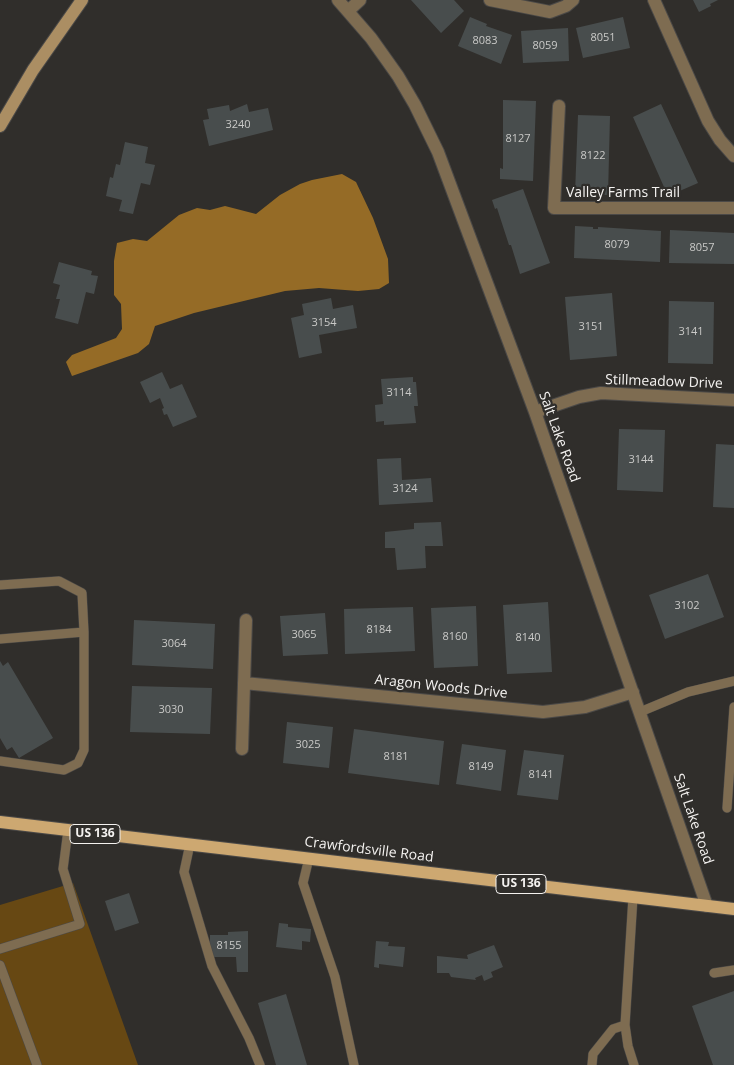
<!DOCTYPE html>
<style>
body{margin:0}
canvas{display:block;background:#302e2b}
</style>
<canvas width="734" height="1065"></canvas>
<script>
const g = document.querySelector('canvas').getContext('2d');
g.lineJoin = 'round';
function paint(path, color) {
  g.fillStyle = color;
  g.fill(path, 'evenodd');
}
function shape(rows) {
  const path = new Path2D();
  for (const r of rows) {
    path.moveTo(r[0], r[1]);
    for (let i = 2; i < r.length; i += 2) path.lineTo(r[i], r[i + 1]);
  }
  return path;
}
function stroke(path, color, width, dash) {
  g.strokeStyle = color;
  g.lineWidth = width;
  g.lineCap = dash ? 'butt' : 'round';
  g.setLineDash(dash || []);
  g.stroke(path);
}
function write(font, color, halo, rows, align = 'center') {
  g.font = font + ' "Open Sans",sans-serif';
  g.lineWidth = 4.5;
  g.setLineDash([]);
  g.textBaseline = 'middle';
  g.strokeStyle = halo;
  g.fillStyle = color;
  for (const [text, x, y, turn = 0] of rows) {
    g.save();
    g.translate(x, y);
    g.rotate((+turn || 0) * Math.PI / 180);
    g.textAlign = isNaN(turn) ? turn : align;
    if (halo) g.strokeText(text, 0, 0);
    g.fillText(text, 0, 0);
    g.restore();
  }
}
const green = shape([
 [73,883,138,1065,0,1065,0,905]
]);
const water = shape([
 [342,174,356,182,373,218,388,259,389,283,379,289,358,291,319,288,285,291,194,313,155,326,149,344,138,353,72,376,66,362,72,355,116,338,122,329,121,304,114,295,114,261,117,243,133,239,147,241,179,215,197,208,210,210,225,206,256,214,280,195,300,184,312,180]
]);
const building = shape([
 [411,0,454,0,464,11,441,33],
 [693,0,718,0,710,4,711,6,699,12],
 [470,17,487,24,486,26,512,35,501,64,458,46],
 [623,17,630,48,583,58,576,28],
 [568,28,569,61,523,63,521,31],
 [503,100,536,101,533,181,500,179,500,168,503,169],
 [247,104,249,112,268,108,273,130,209,146,203,120,209,119,207,109,229,105,230,111],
 [661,104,698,183,668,196,633,117],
 [578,115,610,116,608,195,575,194],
 [125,142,148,147,145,163,155,165,150,185,141,183,133,214,119,211,122,200,106,196,110,177,113,178,116,164,120,165],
 [523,189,550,263,520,274,511,245,509,245,497,208,495,209,492,200],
 [575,226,593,227,593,229,598,229,598,227,661,231,660,262,574,258],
 [670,230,734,233,734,264,669,263],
 [59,262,92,271,91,275,98,276,94,294,86,292,78,324,55,318,60,299,56,299,60,285,53,283],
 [612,293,617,356,570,360,565,297],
 [331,298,333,309,353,305,357,328,319,335,322,353,299,358,291,318,304,315,302,304],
 [669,301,714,302,713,364,668,363],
 [162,372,170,389,182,384,197,417,173,427,167,414,164,415,162,409,164,408,160,398,150,403,140,382],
 [413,377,413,382,416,382,418,406,414,406,416,423,384,425,384,421,376,422,375,405,383,404,381,379],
 [619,429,665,430,663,492,617,490],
 [716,444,734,445,734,508,713,507],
 [401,458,402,480,431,478,433,502,379,505,377,459],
 [441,522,443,546,425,546,426,568,397,570,395,548,385,548,385,532,414,529,414,523],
 [708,574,724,617,665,639,649,595],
 [548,602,552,672,507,674,503,605],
 [476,606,478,666,434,668,431,608],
 [413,607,415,651,345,654,344,609],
 [325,613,328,654,283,656,280,616],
 [134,620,215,624,213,669,132,665],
 [0,661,3,666,8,662,53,738,19,758,12,747,7,750,0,738],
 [132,686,212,688,210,734,130,732],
 [287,722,333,727,329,768,283,763],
 [354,729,444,741,439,785,348,773],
 [462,744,506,750,501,791,456,784],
 [524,750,564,755,558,800,517,795],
 [129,893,139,923,115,931,105,901],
 [279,923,288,924,288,927,311,929,310,942,302,941,302,950,276,947],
 [248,931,248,972,237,972,236,957,210,957,210,935,228,935,228,932],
 [376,941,389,942,388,946,405,947,403,967,379,964,379,968,374,967],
 [494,945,503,967,491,972,493,977,484,981,482,975,475,978,476,980,451,977,449,973,437,973,437,956,468,959,467,955],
 [734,991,734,1065,713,1065,692,1006],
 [286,994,307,1065,276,1065,258,1003]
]);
const service = shape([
 [0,585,59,581,82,593,84,632,0,639],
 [640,712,688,692,734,681],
 [0,761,64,770,78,763,84,750,84,632],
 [727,808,734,707],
 [190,844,184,872,212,966,249,1038,260,1065],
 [309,858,303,883,335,977,354,1065],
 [633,897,625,1025,628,1046,634,1065],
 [0,949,80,924,63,869,68,830],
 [0,965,37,1065],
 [714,973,734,970],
 [592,1065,593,1054,613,1029,625,1025]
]);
const minor = shape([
 [338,0,371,38,398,76,415,105,438,152,535,412,707,906],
 [490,0,550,12,566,6,573,0],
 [654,0,708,121,720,140,734,156],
 [348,11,360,0],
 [559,106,554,208,734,208],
 [535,412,579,397,601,393,734,400],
 [244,683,543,712,585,707,633,692],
 [242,749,246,620]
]);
const secondary = shape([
 [0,126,33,70,82,0]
]);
const primary = shape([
 [0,822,734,909]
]);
const numberNames = [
 ["8051",603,38],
 ["8083",485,41],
 ["8059",545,46],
 ["3240",238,125],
 ["8127",518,139],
 ["8122",593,156],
 ["8079",617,245],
 ["8057",702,248],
 ["3154",324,323],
 ["3151",591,327],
 ["3141",691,332],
 ["3114",399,393],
 ["3144",641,460],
 ["3124",405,489],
 ["3102",687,606],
 ["8184",379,630],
 ["3065",304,635],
 ["8160",455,637],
 ["8140",528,638],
 ["3064",174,644],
 ["3030",171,710],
 ["3025",308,745],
 ["8181",396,757],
 ["8149",481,767],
 ["8141",541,775],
 ["8155",229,946]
];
const shields = [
 [95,834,50],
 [521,884,50]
];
const shieldNames = [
 ["US 136",95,834],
 ["US 136",521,884]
];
const streetNames = [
 ["Valley Farms Trail",623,193],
 ["Stillmeadow Drive",664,382,2],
 ["Salt Lake Road",559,437,70],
 ["Aragon Woods Drive",441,687,6],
 ["Salt Lake Road",693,819,71],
 ["Crawfordsville Road",369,850,7]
];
paint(green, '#674813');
paint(water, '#956b26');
paint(building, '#484d4d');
stroke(service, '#4b4947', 10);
stroke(minor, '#4b4947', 14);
stroke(secondary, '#4b4947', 14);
stroke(primary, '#4b4947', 14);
stroke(service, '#7e6c51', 9);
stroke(minor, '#7e6c51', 12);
stroke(secondary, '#ab8e63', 12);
stroke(primary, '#cda871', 12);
write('11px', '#c9c9c7', null, numberNames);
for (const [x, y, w] of shields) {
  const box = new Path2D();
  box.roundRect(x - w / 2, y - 9.5, w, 19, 4);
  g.fillStyle = '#302e2b';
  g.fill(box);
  stroke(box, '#f4f2f0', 1);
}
write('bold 12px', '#f4f2f0', null, shieldNames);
write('14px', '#f4f2f0', '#302e2b', streetNames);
</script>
